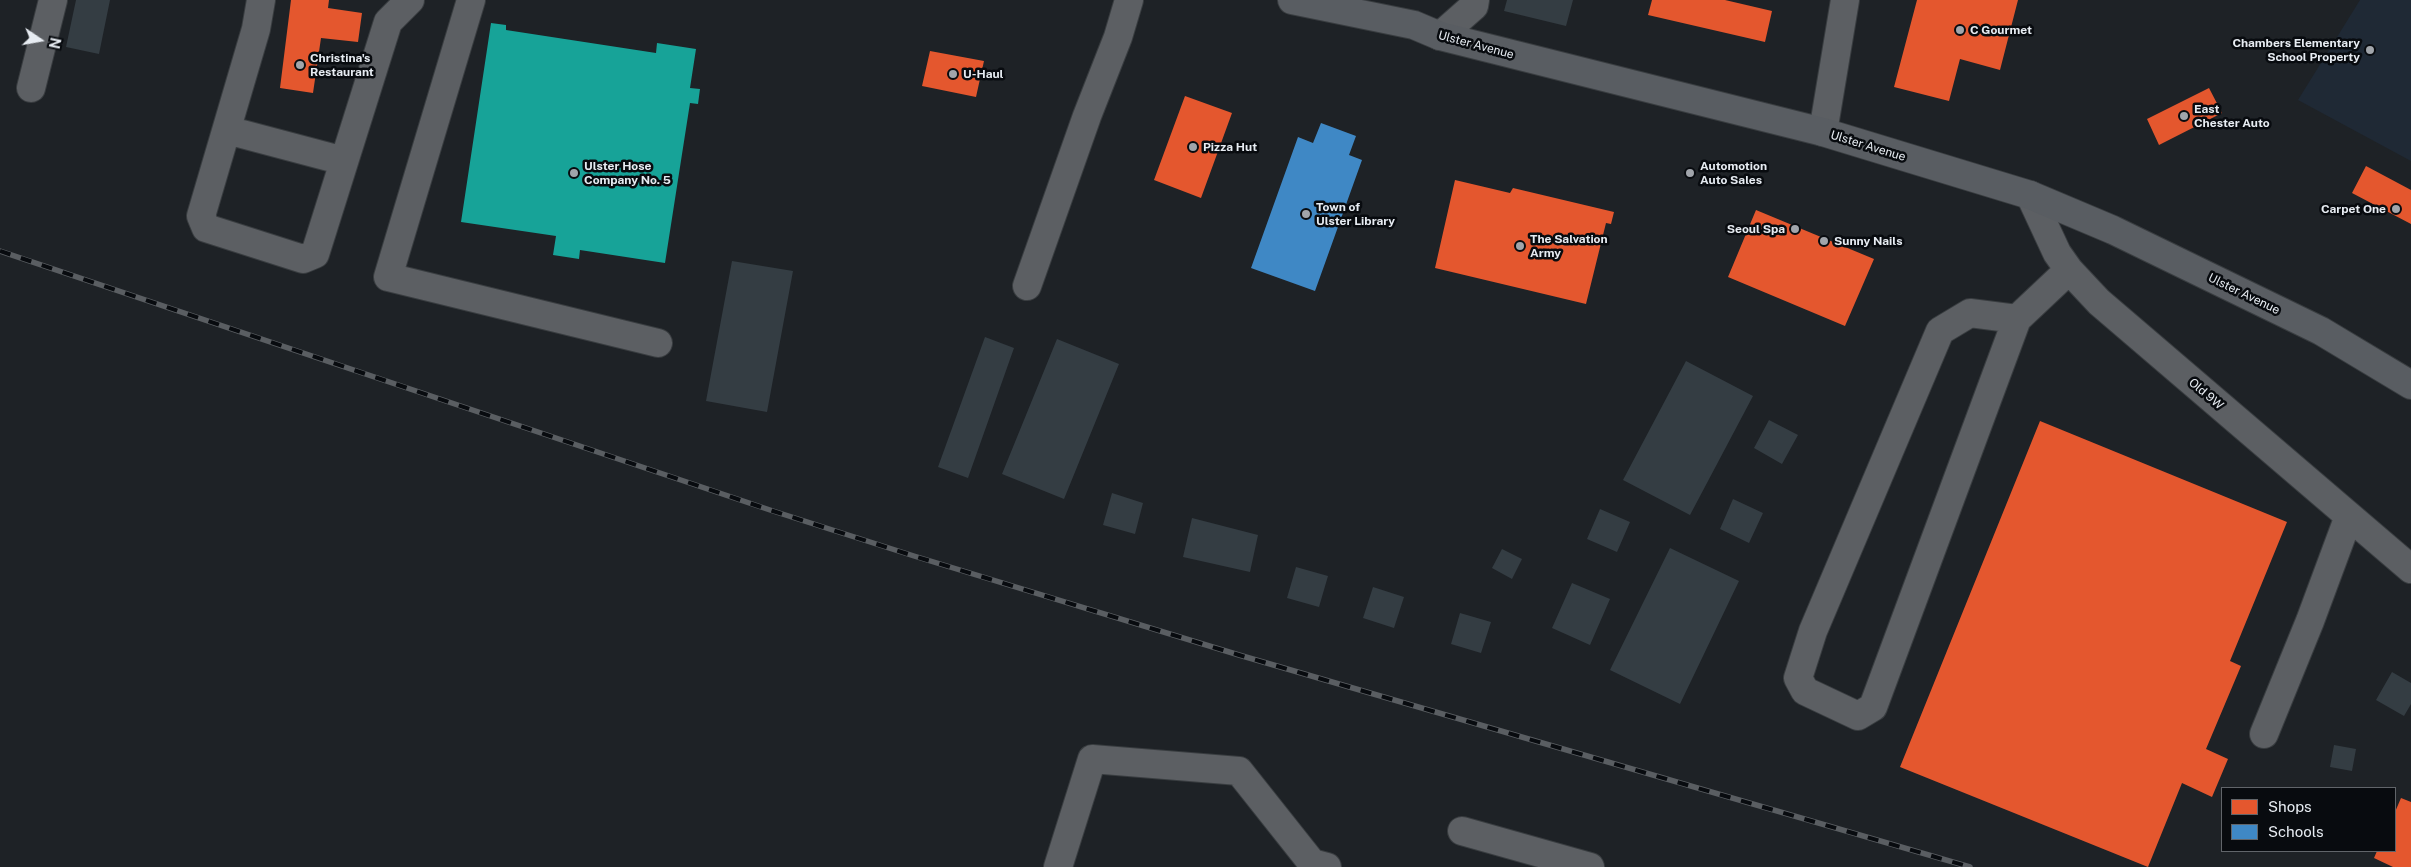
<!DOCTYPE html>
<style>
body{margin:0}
#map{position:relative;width:2411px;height:867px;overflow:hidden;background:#1e2226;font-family:"Public Sans",sans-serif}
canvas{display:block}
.legend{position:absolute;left:2221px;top:787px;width:175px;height:65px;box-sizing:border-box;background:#080b0f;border:1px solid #61656a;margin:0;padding:6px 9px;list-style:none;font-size:15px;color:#e7ecf2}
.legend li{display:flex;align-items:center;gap:10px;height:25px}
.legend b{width:25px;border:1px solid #61656a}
.north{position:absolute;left:15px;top:15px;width:50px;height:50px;-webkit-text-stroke:4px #080b0f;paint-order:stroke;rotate:102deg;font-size:14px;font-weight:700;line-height:20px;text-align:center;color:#e7ecf2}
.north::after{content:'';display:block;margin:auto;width:18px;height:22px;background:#e7ecf2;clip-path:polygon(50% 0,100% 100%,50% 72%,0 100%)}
</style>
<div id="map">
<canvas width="2411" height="867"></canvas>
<ul class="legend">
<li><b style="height:14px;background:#e4572e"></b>Shops</li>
<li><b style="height:14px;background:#3f88c5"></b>Schools</li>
</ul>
<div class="north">N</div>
</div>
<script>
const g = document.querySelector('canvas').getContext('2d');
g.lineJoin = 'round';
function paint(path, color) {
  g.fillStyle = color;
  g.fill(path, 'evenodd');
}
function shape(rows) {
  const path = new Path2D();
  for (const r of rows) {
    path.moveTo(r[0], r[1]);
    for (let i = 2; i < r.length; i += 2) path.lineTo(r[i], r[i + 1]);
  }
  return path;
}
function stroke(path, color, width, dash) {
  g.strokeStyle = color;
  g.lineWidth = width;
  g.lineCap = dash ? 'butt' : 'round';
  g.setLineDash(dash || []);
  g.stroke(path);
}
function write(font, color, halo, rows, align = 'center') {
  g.font = font + ' "Public Sans",sans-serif';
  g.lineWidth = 5;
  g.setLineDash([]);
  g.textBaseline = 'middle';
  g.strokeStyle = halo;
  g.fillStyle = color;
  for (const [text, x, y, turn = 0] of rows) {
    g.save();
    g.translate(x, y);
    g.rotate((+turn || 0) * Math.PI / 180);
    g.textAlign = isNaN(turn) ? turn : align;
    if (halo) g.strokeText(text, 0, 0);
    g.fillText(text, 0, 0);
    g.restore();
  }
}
const built = shape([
 [2360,0,2411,0,2411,161,2298,100]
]);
const shops = shape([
 [291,0,329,0,328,8,362,13,358,42,321,38,313,93,280,88],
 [1652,0,1725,0,1772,11,1765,42,1648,15],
 [1917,0,2018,0,2000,70,1960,59,1949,101,1894,87],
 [930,51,984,61,976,97,922,86],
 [2209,88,2222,113,2159,145,2147,119],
 [1185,96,1232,113,1201,198,1154,180],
 [2366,166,2411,190,2411,224,2352,193],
 [1455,180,1510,193,1513,188,1614,212,1611,224,1606,223,1586,304,1435,268],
 [1756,210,1874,259,1845,326,1728,277],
 [2040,421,2287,522,2230,661,2241,666,2206,749,2228,759,2212,797,2182,783,2148,867,1900,767],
 [2401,798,2411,802,2411,867,2393,867,2374,858,2377,851,2395,851,2395,812]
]);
const schools = shape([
 [1321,123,1356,136,1349,155,1362,160,1315,291,1251,268,1298,137,1313,143]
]);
const public = shape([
 [491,23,506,25,506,30,656,53,657,43,696,49,690,88,700,89,698,104,690,103,665,263,580,250,579,259,553,255,556,236,461,222]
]);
const building = shape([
 [76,0,110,0,99,54,66,47],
 [1507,0,1573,0,1566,26,1504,11],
 [732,261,793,271,767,412,706,401],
 [985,337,1014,348,968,478,938,467],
 [1057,339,1119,364,1064,499,1002,474],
 [1686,361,1753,396,1690,515,1623,480],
 [1769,420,1798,435,1782,464,1754,448],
 [1112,493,1143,503,1135,534,1103,525],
 [1733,499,1763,513,1749,543,1720,529],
 [1600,509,1630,522,1617,552,1587,539],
 [1192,518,1258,535,1250,572,1183,557],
 [1670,548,1739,581,1680,704,1610,670],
 [1502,549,1522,559,1512,579,1492,568],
 [1296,567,1328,576,1319,607,1287,598],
 [1572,583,1610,599,1590,645,1552,628],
 [1373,587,1404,597,1394,628,1363,618],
 [1460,613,1491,622,1481,653,1451,644],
 [2392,672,2411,683,2411,704,2404,716,2376,700],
 [2334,745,2356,749,2352,771,2330,767]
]);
const minor = shape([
 [261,0,256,29,201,216,206,228,303,259,315,254,388,22,410,0],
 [471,0,388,277,658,343],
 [1440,36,1474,6,1475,0],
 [31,88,53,0],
 [227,130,344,161],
 [1823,132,1845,0],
 [2030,195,2057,253,2069,270,2099,302,2411,569],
 [1027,286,1087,116,1118,37,1129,0],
 [2017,319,1970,313,1940,331,1813,631,1798,678,1805,691,1858,716,1873,707,2017,319,2069,270],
 [2264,734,2310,621,2349,516],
 [1462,831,1590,867],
 [1058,867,1092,759,1239,771,1312,863,1327,867]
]);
const major = shape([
 [1292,0,1414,25,1440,36,1823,132,2030,195,2113,230,2321,331,2411,385]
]);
const rail = shape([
 [0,251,773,511,914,556,1239,655,1970,867]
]);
const markers = [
 [1960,30,5,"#a1a5ab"],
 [2370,50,5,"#a1a5ab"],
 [300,65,5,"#a1a5ab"],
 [953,74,5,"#a1a5ab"],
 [2184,116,5,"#a1a5ab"],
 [1193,147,5,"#a1a5ab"],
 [574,173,5,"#a1a5ab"],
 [1690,173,5,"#a1a5ab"],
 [2396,209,5,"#a1a5ab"],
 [1306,214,5,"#a1a5ab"],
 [1795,229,5,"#a1a5ab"],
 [1824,241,5,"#a1a5ab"],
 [1520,246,5,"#a1a5ab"]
];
const poiNames = [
 ["C Gourmet",1970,30],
 ["Chambers Elementary",2360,43,"right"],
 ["School Property",2360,57,"right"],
 ["Christina's",310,58],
 ["Restaurant",310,72],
 ["U-Haul",963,74],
 ["East",2194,109],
 ["Chester Auto",2194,123],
 ["Pizza Hut",1203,147],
 ["Ulster Hose",584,166],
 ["Company No. 5",584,180],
 ["Automotion",1700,166],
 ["Auto Sales",1700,180],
 ["Town of",1316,207],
 ["Ulster Library",1316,221],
 ["Carpet One",2386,209,"right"],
 ["Seoul Spa",1785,229,"right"],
 ["The Salvation",1530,239],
 ["Army",1530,253],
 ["Sunny Nails",1834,241]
];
const streetNames = [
 ["Ulster Avenue",1476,45,15],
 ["Ulster Avenue",1868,146,17],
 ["Ulster Avenue",2244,294,26],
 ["Old 9W",2206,394,40]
];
paint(built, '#1f2935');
paint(shops, '#e4572e');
paint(schools, '#3f88c5');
paint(public, '#17a398');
paint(building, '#343d43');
stroke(minor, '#393d40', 30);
stroke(major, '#393d40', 30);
stroke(minor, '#5c5f63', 28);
stroke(major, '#595d62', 28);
stroke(rail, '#5a5e62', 5.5);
stroke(rail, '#080b0f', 4, [11]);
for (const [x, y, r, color] of markers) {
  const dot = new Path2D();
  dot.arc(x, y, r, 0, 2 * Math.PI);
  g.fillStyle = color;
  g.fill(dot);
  stroke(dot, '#080b0f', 2);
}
write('bold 12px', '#e7ecf2', '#080b0f', poiNames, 'left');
write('12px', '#e7ecf2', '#080b0f', streetNames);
</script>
